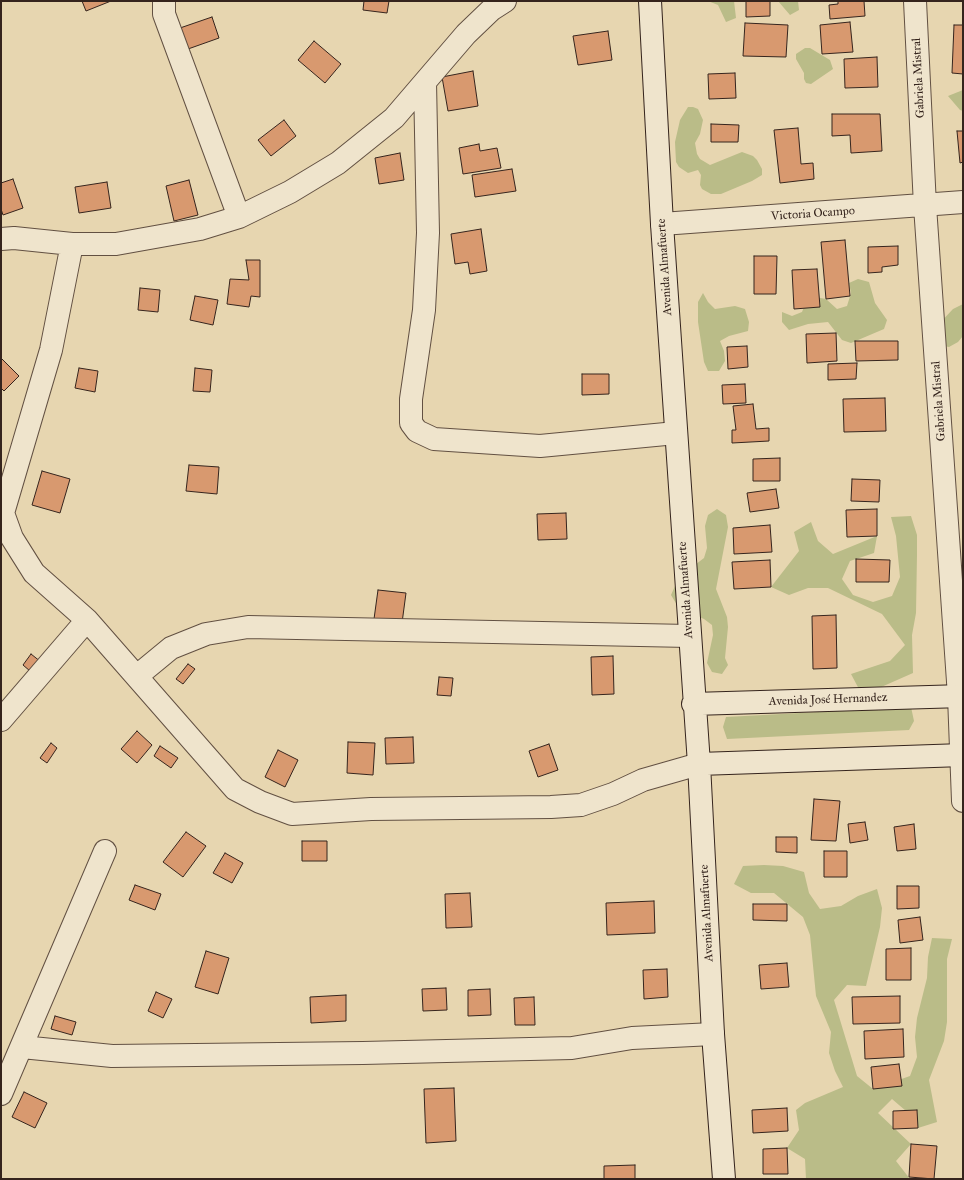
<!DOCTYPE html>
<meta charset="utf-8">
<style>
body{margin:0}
#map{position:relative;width:964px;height:1180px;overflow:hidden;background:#e7d6b0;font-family:"IM FELL Great Primer",serif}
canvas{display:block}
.frame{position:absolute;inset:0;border:2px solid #35241d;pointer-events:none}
</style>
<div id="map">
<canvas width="964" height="1180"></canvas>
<div class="frame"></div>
</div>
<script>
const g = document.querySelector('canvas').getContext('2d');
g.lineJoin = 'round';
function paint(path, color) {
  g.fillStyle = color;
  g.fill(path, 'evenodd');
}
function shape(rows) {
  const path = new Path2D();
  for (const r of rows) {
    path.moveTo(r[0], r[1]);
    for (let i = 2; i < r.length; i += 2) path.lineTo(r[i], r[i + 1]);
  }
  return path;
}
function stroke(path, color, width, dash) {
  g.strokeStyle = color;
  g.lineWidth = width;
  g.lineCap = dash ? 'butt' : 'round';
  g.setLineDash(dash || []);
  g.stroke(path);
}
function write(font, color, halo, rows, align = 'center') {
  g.font = font + ' "IM FELL Great Primer",serif';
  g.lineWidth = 4;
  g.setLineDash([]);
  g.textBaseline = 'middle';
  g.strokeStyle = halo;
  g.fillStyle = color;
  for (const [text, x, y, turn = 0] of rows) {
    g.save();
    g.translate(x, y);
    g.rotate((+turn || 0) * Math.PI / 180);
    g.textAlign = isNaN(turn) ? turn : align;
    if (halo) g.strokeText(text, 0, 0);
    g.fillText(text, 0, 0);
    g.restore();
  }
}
const green = shape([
 [708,1,734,1,736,18,726,22,718,5],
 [778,1,798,1,799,10,790,15],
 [805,48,810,48,830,60,833,69,811,84,806,83,804,79,804,73,796,59,796,54],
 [963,90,963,111,960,110,948,96],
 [688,107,693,107,698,109,703,120,700,134,695,143,697,154,700,159,710,165,742,152,753,156,757,160,762,169,762,175,752,181,721,194,711,194,702,189,700,185,701,175,698,170,688,173,679,167,676,162,675,142,680,120],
 [858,279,869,282,875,303,887,320,884,329,851,343,842,340,828,322,808,324,789,330,782,322,782,312,792,316,802,312,806,302,815,297,826,299,837,309,847,306,851,293,849,283],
 [703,293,708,302,715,309,735,306,745,309,749,322,748,331,729,336,720,341,724,351,725,361,719,371,708,371,704,362,698,322,698,302],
 [963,304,963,336,958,342,949,347,938,345,938,325,953,309],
 [717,509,726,515,728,527,716,589,727,617,728,627,725,658,728,665,722,674,712,672,707,663,713,635,712,625,704,619,685,611,677,605,671,595,679,577,704,558,707,548,705,526,708,515],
 [911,516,917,535,917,555,916,613,912,635,913,673,879,688,860,691,851,674,890,661,905,645,882,614,828,588,808,588,789,595,771,587,799,551,794,532,811,522,818,541,833,554,877,536,874,553,850,561,842,579,853,595,873,602,892,596,900,577,896,536,891,517],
 [911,707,914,721,909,730,727,739,723,727,726,717],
 [764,865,783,866,804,872,809,893,820,909,841,906,858,896,877,889,882,908,880,927,866,986,847,985,834,1000,857,1076,873,1089,910,1076,917,1057,915,1037,917,1018,927,978,928,957,932,938,952,939,947,959,947,1022,944,1041,929,1080,937,1122,918,1128,906,1111,892,1099,878,1113,911,1144,896,1161,910,1179,806,1179,805,1159,787,1148,799,1130,796,1110,805,1103,843,1087,835,1071,829,1053,831,1032,816,996,810,935,803,917,774,893,751,893,734,884,743,866]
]);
const building = shape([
 [82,1,111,1,86,11,82,1],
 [364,1,389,1,387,13,363,10,364,1],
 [746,1,770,1,770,16,746,17,746,1],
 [838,1,864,1,865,16,830,19,829,5,838,4,838,1],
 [212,17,219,38,188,49,180,28,212,17],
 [850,22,853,52,822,54,820,25,850,22],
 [745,23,788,25,786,57,743,56,745,23],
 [954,25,963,25,963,74,952,73,954,25],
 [608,31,612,60,578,65,573,36,608,31],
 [314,41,341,64,325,83,298,60,314,41],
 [877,57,878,87,845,88,844,59,877,57],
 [473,71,478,106,448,111,442,77,473,71],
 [735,73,736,98,709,99,708,74,735,73],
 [832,114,880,114,882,151,851,153,850,135,832,136,832,114],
 [284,120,296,136,271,156,258,140,284,120],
 [711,124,739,125,738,142,711,142,711,124],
 [798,128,801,164,813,163,814,179,780,183,774,130,798,128],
 [957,131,963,131,963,162,960,163,957,131],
 [479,144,480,151,497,148,501,168,463,174,459,148,479,144],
 [400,153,404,180,379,184,375,158,400,153],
 [512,169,516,191,475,197,472,175,512,169],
 [13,179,23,208,3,215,1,209,1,183,13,179],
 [189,180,198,215,174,221,166,186,189,180],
 [107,182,111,208,79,213,75,187,107,182],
 [481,229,487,271,470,274,468,262,455,264,451,234,481,229],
 [845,240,850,296,826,299,821,242,845,240],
 [898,246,898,265,882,267,882,272,868,273,868,247,898,246],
 [754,256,777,256,776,294,754,294,754,256],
 [246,260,260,260,260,297,251,296,249,307,227,304,230,279,249,280,246,260],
 [817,269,820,307,794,309,792,270,817,269],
 [140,288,160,290,158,312,138,310,140,288],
 [195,296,218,300,213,325,190,320,195,296],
 [836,333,837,361,807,363,806,334,836,333],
 [855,341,898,341,898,360,856,361,855,341],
 [747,346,748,367,728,369,727,347,747,346],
 [1,358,19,376,4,391,1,388,1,358],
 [857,363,856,379,828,380,828,364,857,363],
 [79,368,98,371,95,392,75,388,79,368],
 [195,368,212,370,210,392,193,391,195,368],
 [582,374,609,374,609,394,582,395,582,374],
 [745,384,746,403,723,404,722,385,745,384],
 [885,398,886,431,844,432,843,399,885,398],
 [753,404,756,429,769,428,769,441,732,443,732,430,736,430,733,406,753,404],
 [780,458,780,481,753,481,753,459,780,458],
 [189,465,219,467,217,494,186,491,189,465],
 [42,471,70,479,60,513,32,505,42,471],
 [852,479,880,480,879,502,851,501,852,479],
 [776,489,779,508,750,512,747,493,776,489],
 [877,509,877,536,847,537,846,510,877,509],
 [566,513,567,539,538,540,537,514,566,513],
 [770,525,772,552,734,554,733,528,770,525],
 [856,559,890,560,889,582,856,582,856,559],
 [770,560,771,587,734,589,732,562,770,560],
 [378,590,406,593,402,623,374,619,378,590],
 [836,615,837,668,813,669,812,616,836,615],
 [31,654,46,666,37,677,23,665,31,654],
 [613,656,614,694,592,695,591,657,613,656],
 [188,664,195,669,183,684,176,679,188,664],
 [439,677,453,678,451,696,437,695,439,677],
 [137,731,152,745,137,763,121,749,137,731],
 [413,737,414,763,386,764,385,738,413,737],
 [348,742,375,743,373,775,347,773,348,742],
 [51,743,57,748,47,763,40,758,51,743],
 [549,744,558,770,538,777,529,751,549,744],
 [160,746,178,758,171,768,154,756,160,746],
 [278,750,298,760,285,787,265,777,278,750],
 [814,799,840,801,836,841,811,840,814,799],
 [865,822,868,840,850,843,848,824,865,822],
 [914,824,916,849,897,851,894,827,914,824],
 [186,832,206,846,183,877,163,862,186,832],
 [776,837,797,837,797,853,776,852,776,837],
 [302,841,327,841,327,861,302,861,302,841],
 [824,851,847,851,847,877,824,877,824,851],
 [225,853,243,863,232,883,213,873,225,853],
 [135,885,161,894,155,910,129,900,135,885],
 [897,886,919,886,919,908,897,909,897,886],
 [470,893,472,927,446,928,445,894,470,893],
 [654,901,655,933,607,935,606,903,654,901],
 [753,904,787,904,787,921,753,920,753,904],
 [920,917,923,940,900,943,898,920,920,917],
 [911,948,911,980,886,980,886,949,911,948],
 [206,951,229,958,218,994,195,987,206,951],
 [787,963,789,987,761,989,759,965,787,963],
 [667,969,668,997,644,999,643,970,667,969],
 [446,988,447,1010,423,1011,422,989,446,988],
 [490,989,491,1015,468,1016,468,990,490,989],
 [156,992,172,999,163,1018,148,1011,156,992],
 [346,995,346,1021,311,1023,310,997,346,995],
 [900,996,900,1023,853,1024,852,997,900,996],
 [534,997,535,1025,515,1025,514,998,534,997],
 [55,1016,76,1022,72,1035,51,1029,55,1016],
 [903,1029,904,1057,865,1059,864,1031,903,1029],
 [899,1064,902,1086,873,1089,871,1067,899,1064],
 [454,1088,456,1141,426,1143,424,1089,454,1088],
 [24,1092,47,1103,35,1128,12,1117,24,1092],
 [787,1108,788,1131,753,1133,752,1110,787,1108],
 [917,1110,918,1128,893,1129,893,1111,917,1110],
 [911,1144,937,1146,934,1179,909,1177,911,1144],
 [787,1148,788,1174,763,1174,763,1149,787,1148],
 [635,1165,635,1179,604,1179,604,1166,635,1165]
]);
const street = shape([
 [164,1,164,14,239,217],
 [915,1,925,206,959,696,963,801],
 [425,82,428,233,424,310,411,399,411,423,417,431,434,439,540,446,676,433],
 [662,224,963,202],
 [1,239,14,238,72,244,116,244,200,229,239,217,290,192,338,163,394,118,466,34,491,10,505,1],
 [72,244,51,350,3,513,12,538,34,573,87,620,235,789,260,802,292,814,371,809,551,807,581,805,613,794,643,780,699,764],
 [137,676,171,648,206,634,248,627,689,636],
 [1,720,87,620],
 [22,1047,112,1056,363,1053,572,1048,632,1038,713,1034],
 [1,1094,105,851]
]);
const secondary = shape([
 [650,1,662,224,699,764,713,1034,724,1179],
 [693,704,963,696],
 [699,764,963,755]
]);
const streetNames = [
 ["Gabriela Mistral",919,78,-93],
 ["Victoria Ocampo",813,214,-4],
 ["Avenida Almafuerte",665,267,-94],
 ["Gabriela Mistral",939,401,-94],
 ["Avenida Almafuerte",686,590,-94],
 ["Avenida José Hernandez",828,700,-2],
 ["Avenida Almafuerte",707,913,-93]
];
paint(green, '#babc88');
paint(building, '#d8996f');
stroke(building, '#35241d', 1);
stroke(street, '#625042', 24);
stroke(secondary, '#35241d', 24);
stroke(street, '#efe4cc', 22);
stroke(secondary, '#efe4cc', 22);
write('12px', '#35241d', '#efe4cc', streetNames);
</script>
